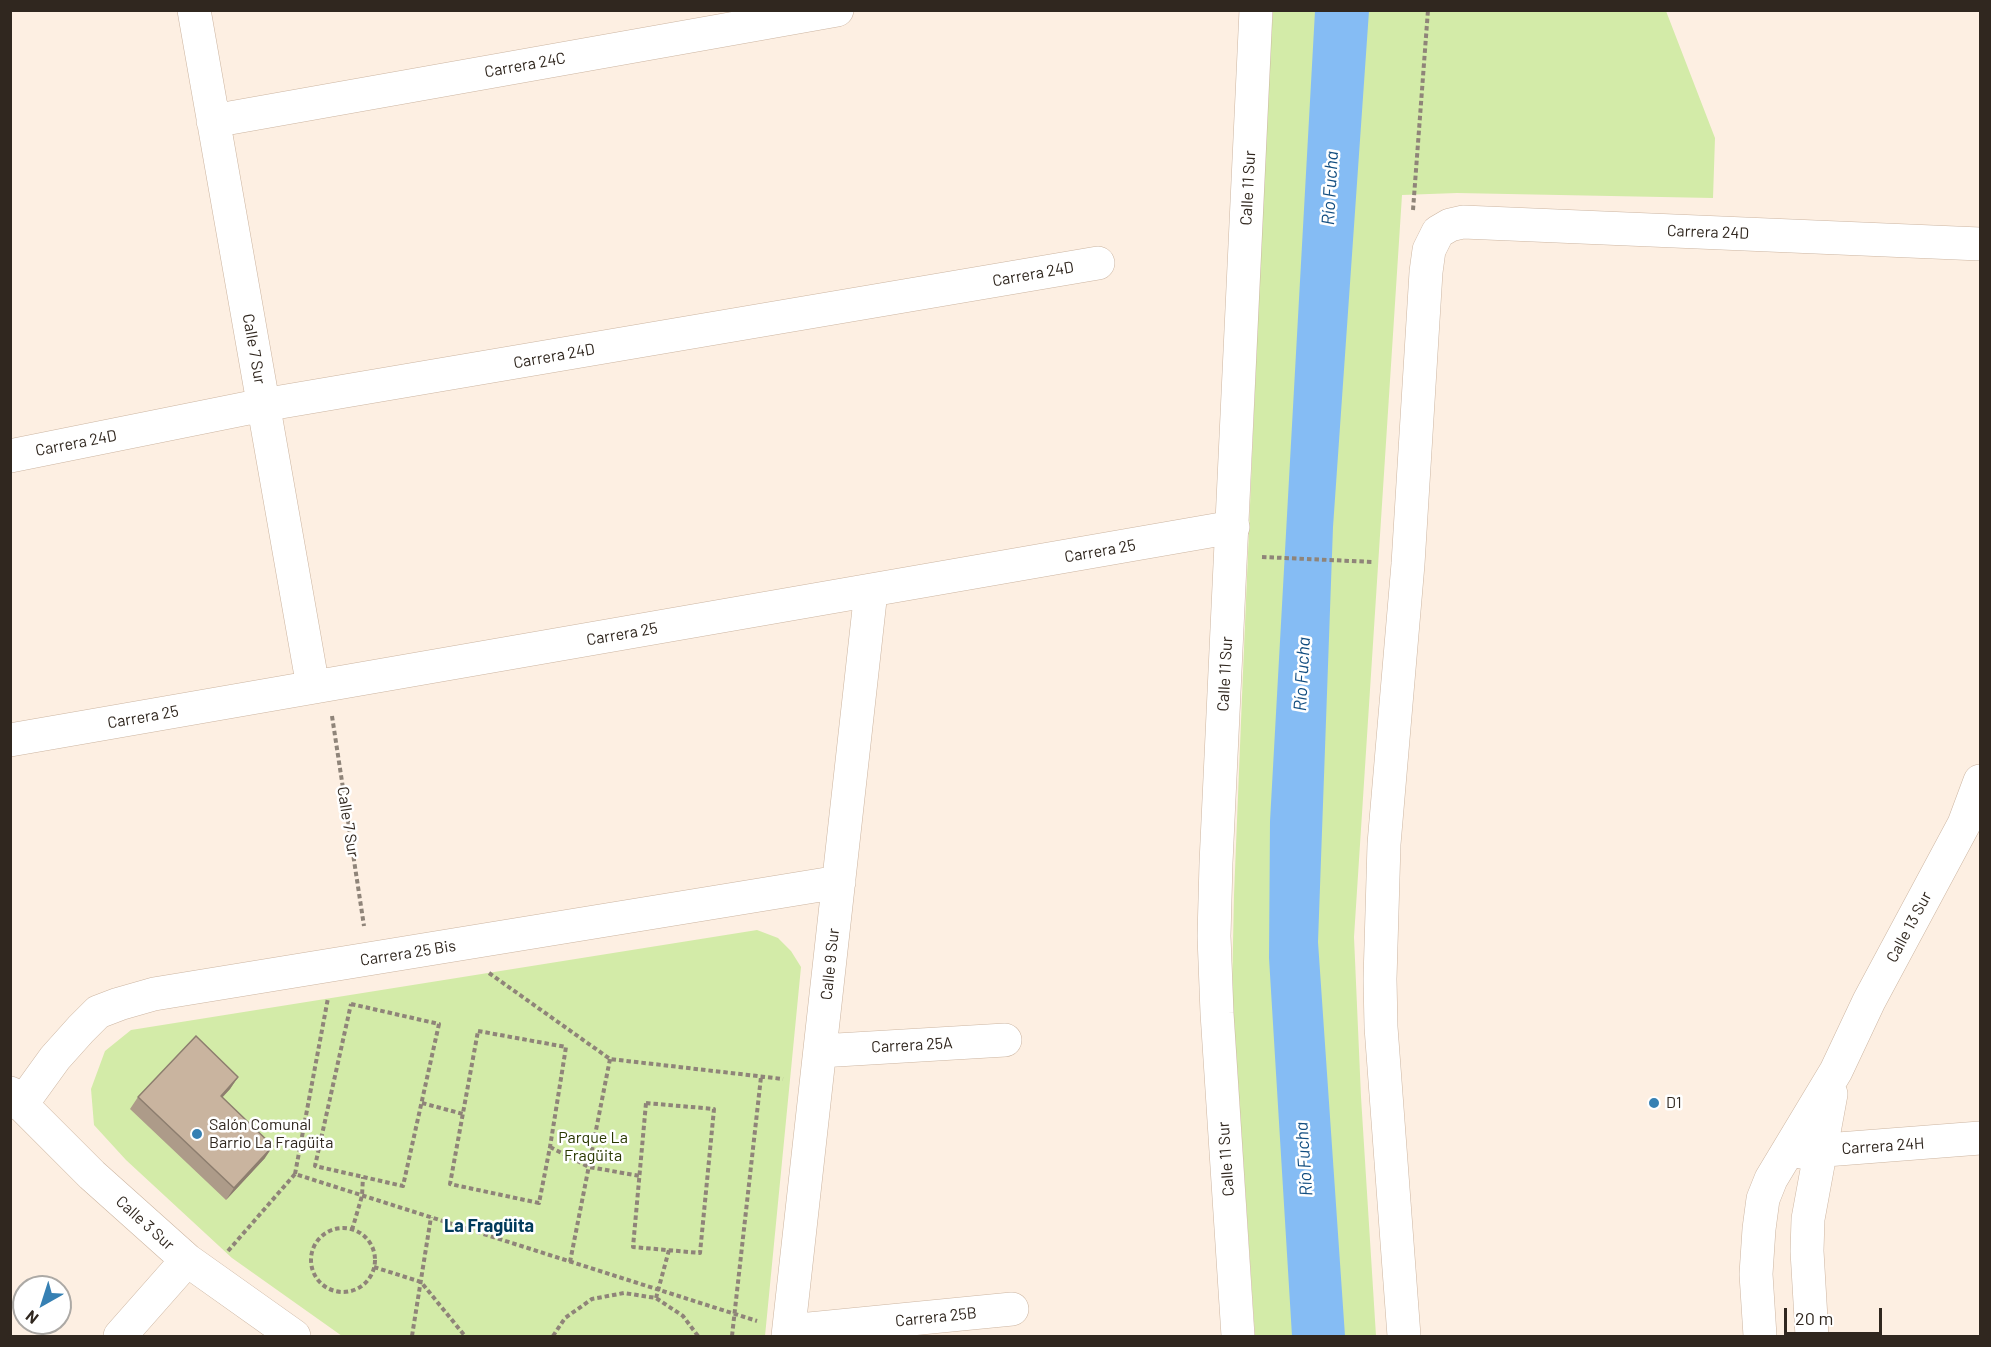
<!DOCTYPE html>
<meta charset="utf-8">
<style>
body{margin:0}
#map{position:relative;width:1991px;height:1347px;overflow:hidden;background:#fdefe2;font-family:Barlow,sans-serif}
canvas{display:block}
.frame{position:absolute;inset:0;border:12px solid #30271f;pointer-events:none}
.north{position:absolute;left:12px;top:1275px;width:60px;height:60px;box-sizing:border-box;background:#fff;border:2px solid #aca9a5;border-radius:50%;rotate:219deg;font-size:16px;font-weight:700;line-height:24px;text-align:center;color:#30271f}
.north::after{content:'';display:block;margin:auto;width:21px;height:27px;background:#3680b3;clip-path:polygon(50% 0,100% 100%,50% 72%,0 100%)}
.scale{position:absolute;left:1784px;top:1308px;width:98px;height:27px;box-sizing:border-box;border:3px solid #30271f;border-top:0;padding-left:8px;font-size:18px;line-height:21px;white-space:nowrap;color:#30271f;-webkit-text-stroke:4px #fff;paint-order:stroke}
</style>
<div id="map">
<canvas width="1991" height="1347"></canvas>
<div class="frame"></div>
<div class="north">N</div>
<div class="scale">20 m</div>
</div>
<script>
const g = document.querySelector('canvas').getContext('2d');
g.lineJoin = 'round';
function paint(path, color) {
  g.fillStyle = color;
  g.fill(path, 'evenodd');
}
function shape(rows) {
  const path = new Path2D();
  for (const r of rows) {
    if (r.length === 3) {
      path.moveTo(r[0] + r[2], r[1]);
      path.arc(r[0], r[1], r[2], 0, 2 * Math.PI);
      continue;
    }
    path.moveTo(r[0], r[1]);
    for (let i = 2; i < r.length; i += 2) path.lineTo(r[i], r[i + 1]);
  }
  return path;
}
function stroke(path, color, width, dash) {
  g.strokeStyle = color;
  g.lineWidth = width;
  g.lineCap = dash ? 'butt' : 'round';
  g.setLineDash(dash || []);
  g.stroke(path);
}
function write(font, color, halo, rows, align = 'center') {
  g.font = font + ' Barlow,sans-serif';
  g.lineWidth = 5;
  g.setLineDash([]);
  g.textBaseline = 'middle';
  g.strokeStyle = halo;
  g.fillStyle = color;
  for (const [text, x, y, turn = 0] of rows) {
    g.save();
    g.translate(x, y);
    g.rotate((+turn || 0) * Math.PI / 180);
    g.textAlign = isNaN(turn) ? turn : align;
    if (halo) g.strokeText(text, 0, 0);
    g.fillText(text, 0, 0);
    g.restore();
  }
}
const green = shape([
 [1273,11,1666,11,1715,138,1713,198,1457,193,1402,195,1354,937,1361,1097,1376,1336,1255,1336,1232,992,1234,895,1243,672,1268,76],
 [757,930,778,938,791,951,801,967,765,1336,342,1336,232,1258,126,1160,94,1125,91,1089,105,1051,131,1030]
]);
const water = shape([
 [1315,11,1369,11,1333,527,1318,942,1345,1336,1292,1336,1269,958,1270,821]
]);
const path = shape([
 [1413,210,1428,10],
 [1262,557,1374,562],
 [332,716,364,926],
 [489,973,610,1059,783,1079],
 [351,1004,439,1024,403,1186,315,1166,351,1004],
 [478,1031,566,1047,550,1147,539,1203,450,1184,478,1031],
 [422,1103,463,1114],
 [646,1103,714,1109,700,1253,633,1247,646,1103],
 [550,1147,589,1167,640,1176],
 [295,1174,328,998],
 [343,1260,32],
 [352,1230,362,1196,363,1177],
 [228,1251,295,1174,757,1321],
 [570,1262,610,1059],
 [374,1267,421,1282,465,1336],
 [656,1298,669,1250],
 [412,1336,431,1217],
 [553,1336,565,1318,592,1299,624,1293,656,1298,683,1316,698,1336],
 [732,1336,761,1077]
]);
const street = shape([
 [194,10,313,687],
 [213,121,837,10],
 [10,456,263,405,1098,263],
 [10,740,1233,527],
 [820,1051,1005,1040],
 [10,1093,92,1175,187,1260,294,1336],
 [21,1105,55,1058,81,1029,98,1012,119,1004,154,994,839,882],
 [1800,1152,1980,1138],
 [789,1331,1012,1309],
 [120,1336,187,1260],
 [788,1336,871,591],
 [1404,1336,1381,1027,1380,979,1384,844,1408,564,1426,272,1429,250,1438,232,1450,225,1463,222,1980,244],
 [1760,1336,1756,1274,1759,1229,1763,1199,1771,1179,1836,1071,1869,1001,1964,824,1980,781],
 [1812,1336,1807,1251,1808,1219,1831,1094]
]);
const secondary = shape([
 [1238,1336,1217,1013,1214,936,1216,863,1256,10]
]);
const wall = shape([
 [238,1077,230,1089,222,1098,265,1158,226,1200,130,1109,138,1097]
]);
const shadedWall = shape([
 [238,1077,230,1089,212,1108,221,1096],
 [273,1146,265,1158,226,1200,234,1188]
]);
const building = shape([
 [196,1036,238,1077,221,1096,273,1146,234,1188,138,1097,196,1036]
]);
const markers = [
 [1654,1103,6,"#3680b3"],
 [197,1134,6,"#3680b3"]
];
const streetNames = [
 ["Carrera 24C",525,65,-10],
 ["Calle 11 Sur",1248,188,-87],
 ["Carrera 24D",1708,232,2],
 ["Carrera 24D",1033,274,-10],
 ["Calle 7 Sur",254,349,80],
 ["Carrera 24D",554,356,-10],
 ["Carrera 24D",76,443,-11],
 ["Carrera 25",1100,551,-10],
 ["Carrera 25",622,634,-10],
 ["Calle 11 Sur",1225,674,-87],
 ["Carrera 25",143,717,-10],
 ["Calle 7 Sur",348,822,81],
 ["Calle 13 Sur",1909,927,-62],
 ["Carrera 25 Bis",408,953,-9],
 ["Calle 9 Sur",830,964,-84],
 ["Carrera 25A",912,1045,-3],
 ["Carrera 24H",1883,1146,-4],
 ["Calle 11 Sur",1226,1159,-94],
 ["Calle 3 Sur",145,1223,42],
 ["Carrera 25B",936,1317,-6]
];
const poiNames = [
 ["D1",1666,1103],
 ["Salón Comunal",209,1125],
 ["Barrio La Fragüita",209,1143]
];
const parkNames = [
 ["Parque La",593,1138],
 ["Fragüita",593,1156]
];
const waterNames = [
 ["Río Fucha",1330,188,-87],
 ["Río Fucha",1302,674,-87],
 ["Río Fucha",1304,1159,-94]
];
const neighbourhoodNames = [
 ["La Fragüita",489,1226]
];
paint(green, '#d3eba8');
paint(water, '#85bcf4');
stroke(street, '#ccb5a1', 34);
stroke(secondary, '#ccb5a1', 34);
stroke(path, '#8f8479', 4, [4.5, 3]);
stroke(street, '#fff', 33);
stroke(secondary, '#fff', 33);
paint(wall, '#ad9b89');
paint(shadedWall, '#8d7e6f');
paint(building, '#c9b49f');
stroke(building, '#8d7e6f', 1.5);
for (const [x, y, r, color] of markers) {
  const dot = new Path2D();
  dot.arc(x, y, r, 0, 2 * Math.PI);
  g.fillStyle = color;
  g.fill(dot);
  stroke(dot, '#fff', 2);
}
write('16px', '#30271f', '#fff', streetNames);
write('16px', '#30271f', '#fff', poiNames, 'left');
write('16px', '#2a3902', '#fff', parkNames);
write('italic 18px', '#114d80', '#fff', waterNames);
write('bold 18px', '#003a5b', '#fff', neighbourhoodNames);
</script>
